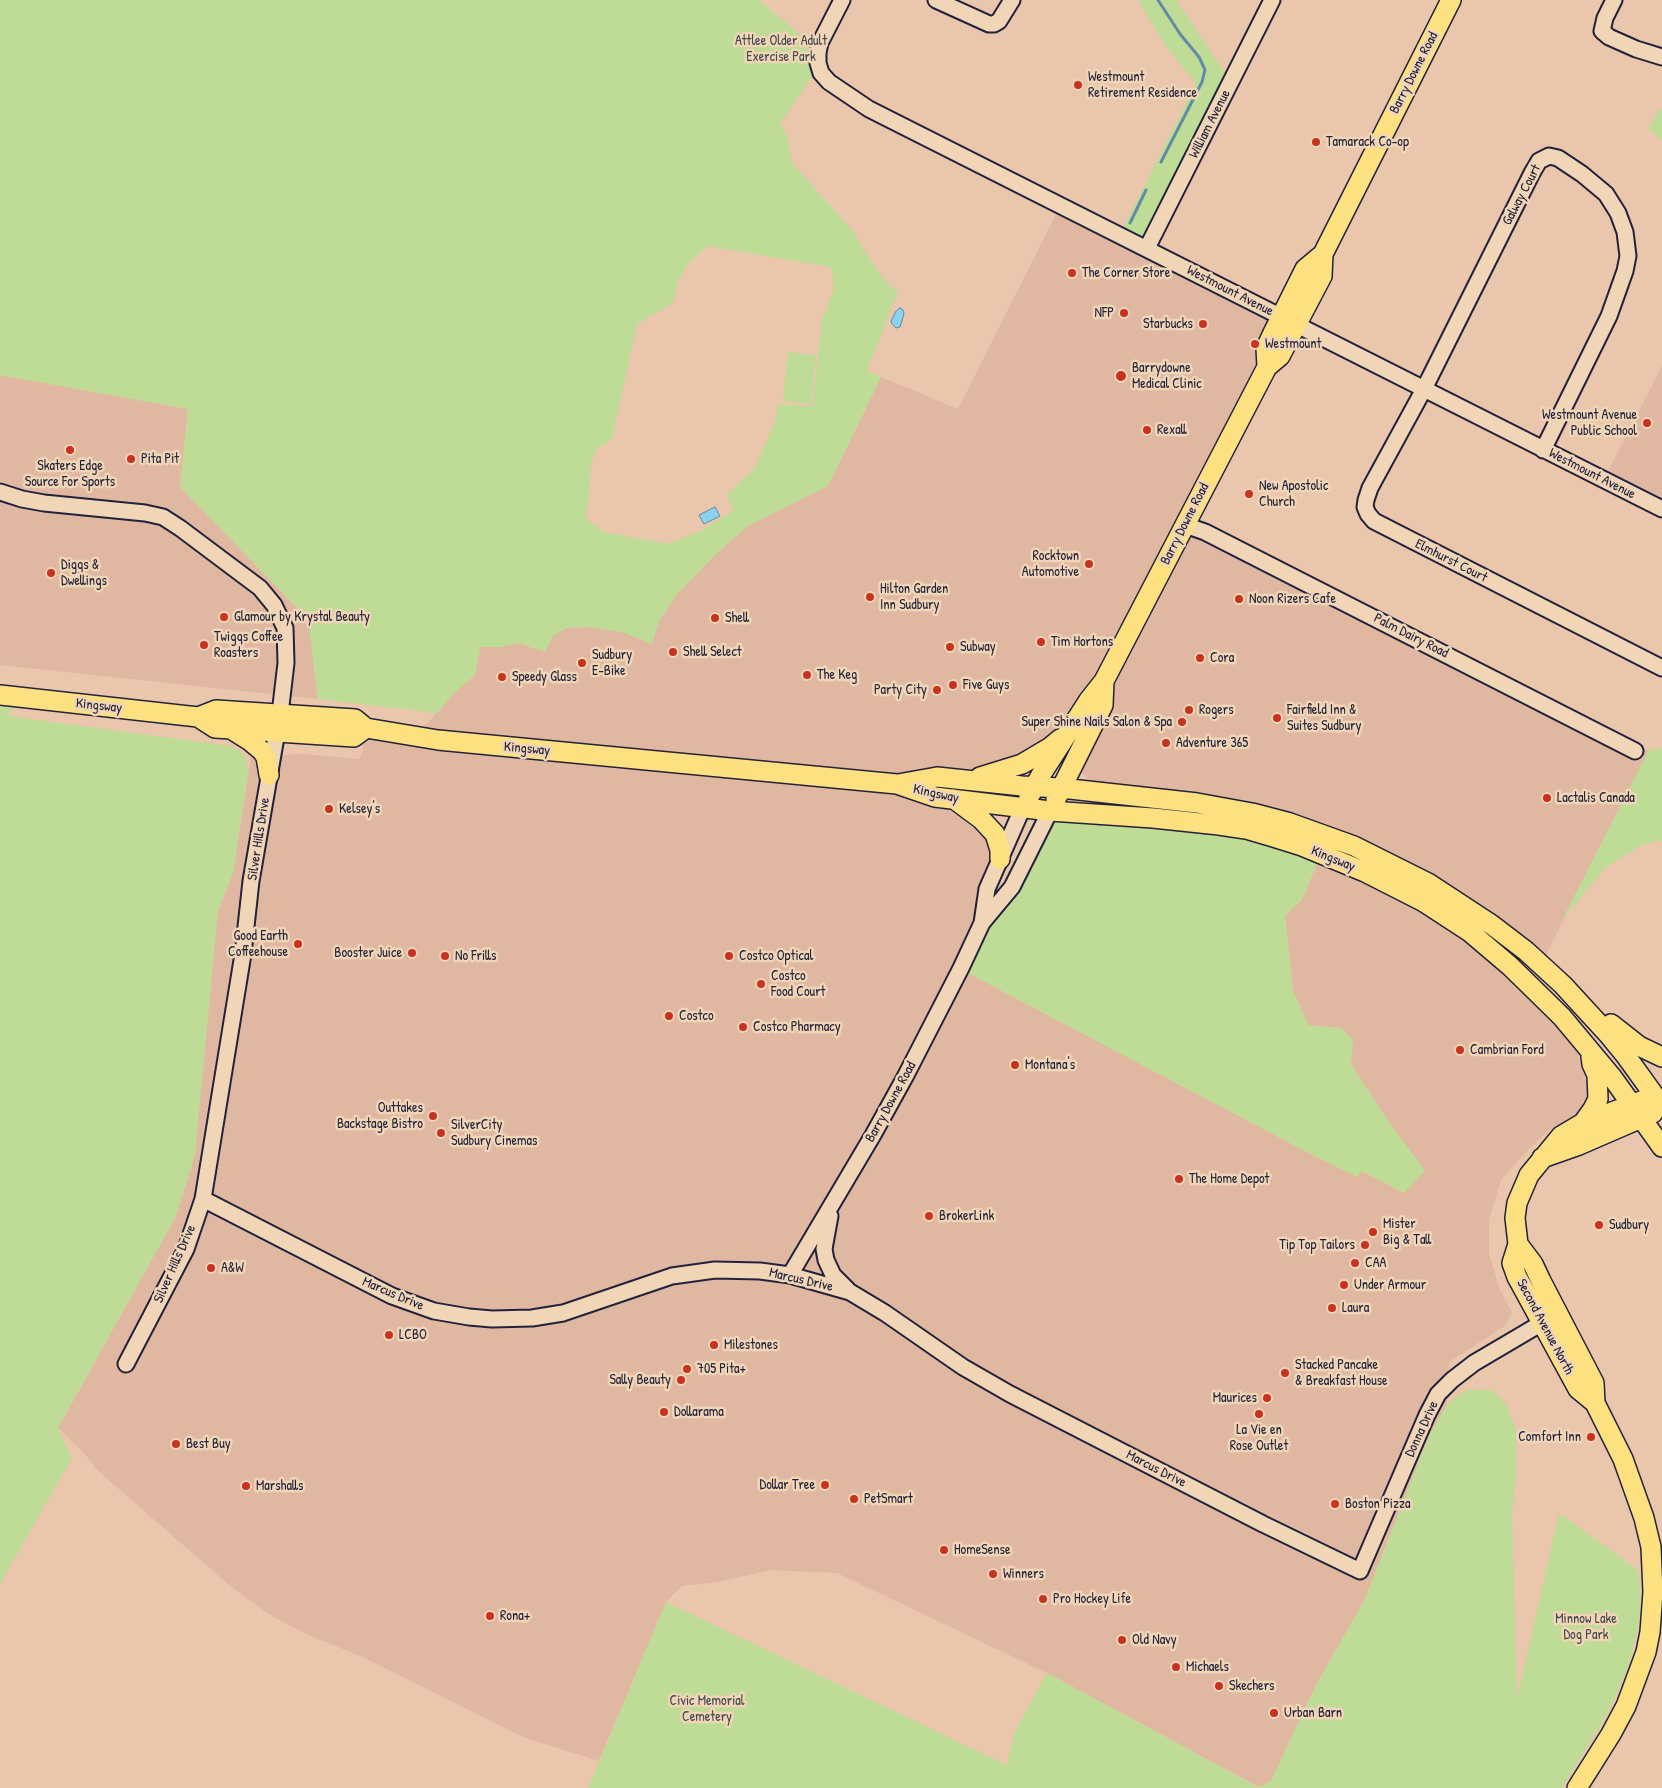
<!DOCTYPE html>
<style>
body{margin:0}
canvas{display:block;background:#e9c6ac}
</style>
<canvas width="1662" height="1788"></canvas>
<script>
const g = document.querySelector('canvas').getContext('2d');
g.lineJoin = 'round';
function paint(path, color) {
  g.fillStyle = color;
  g.fill(path, 'evenodd');
}
function shape(rows) {
  const path = new Path2D();
  for (const r of rows) {
    path.moveTo(r[0], r[1]);
    for (let i = 2; i < r.length; i += 2) path.lineTo(r[i], r[i + 1]);
  }
  return path;
}
function stroke(path, color, width, dash) {
  g.strokeStyle = color;
  g.lineWidth = width;
  g.lineCap = dash ? 'butt' : 'round';
  g.setLineDash(dash || []);
  g.stroke(path);
}
function write(font, color, halo, rows, align = 'center') {
  g.font = font + ' "Patrick Hand",sans-serif';
  g.lineWidth = 5;
  g.setLineDash([]);
  g.textBaseline = 'middle';
  g.strokeStyle = halo;
  g.fillStyle = color;
  for (const [text, x, y, turn = 0] of rows) {
    g.save();
    g.translate(x, y);
    g.rotate((+turn || 0) * Math.PI / 180);
    g.textAlign = isNaN(turn) ? turn : align;
    if (halo) g.strokeText(text, 0, 0);
    g.fillText(text, 0, 0);
    g.restore();
  }
}
const built = shape([
 [1060,206,1280,317,1267,367,1186,521,1636,751,1649,750,1546,955,1508,926,1392,859,1091,782,1083,774,1079,764,1104,705,1022,764,898,784,953,800,996,843,982,923,1357,1177,1362,1171,1404,1193,1384,1115,1351,1064,1353,1040,1340,1028,1308,1025,1293,991,1285,915,1302,899,1321,854,1446,916,1584,1043,1578,1056,1593,1082,1586,1107,1574,1117,1551,1128,1529,1149,1501,1180,1489,1220,1489,1254,1500,1290,1512,1312,1505,1326,1449,1362,1447,1405,1429,1436,1365,1599,1315,1687,1272,1781,1259,1787,1047,1673,837,1573,771,1570,718,1582,682,1586,666,1602,599,1761,523,1737,360,1656,306,1634,270,1615,229,1585,96,1469,85,1454,58,1428,176,1216,204,1056,218,910,233,873,251,757,301,754,360,759,366,734,415,737,455,692,475,675,480,647,500,647,518,643,545,652,553,636,566,628,589,627,622,632,652,644,659,621,678,593,717,553,749,525,828,486,881,377,958,409],
 [1662,366,1662,508,1604,479],
 [0,375,188,409,180,487,308,619,318,699,0,665]
]);
const green = shape([
 [0,0,759,0,818,50,820,73,810,79,780,124,787,135,792,163,853,231,872,263,889,285,898,291,867,371,881,377,828,486,749,525,717,553,678,593,659,621,652,644,622,632,589,627,566,628,553,636,545,652,518,643,500,647,480,647,475,675,455,692,437,713,318,699,308,619,180,487,188,409,0,375],
 [708,246,830,267,833,278,834,290,822,318,813,406,778,404,775,422,754,469,727,494,733,511,702,530,668,544,604,532,585,518,589,499,591,463,596,450,612,439,637,324,673,303,678,281,687,265],
 [1138,0,1176,0,1231,81,1145,249,1119,236,1196,84,1165,45],
 [1660,109,1662,109,1662,141,1648,128],
 [788,352,816,355,811,404,783,401],
 [0,696,17,698,9,716,231,746,240,751,246,759,248,773,233,873,218,910,195,1155,176,1216,58,1428,72,1458,0,1584],
 [1662,748,1662,842,1659,840,1640,846,1606,867,1562,920,1649,750],
 [1050,811,1188,823,1321,854,1302,900,1285,915,1293,991,1308,1025,1341,1028,1353,1040,1351,1064,1384,1115,1425,1171,1404,1193,1362,1171,1357,1177,1316,1157,960,969],
 [1465,1390,1492,1390,1506,1404,1516,1430,1516,1476,1512,1513,1517,1699,1559,1513,1638,1570,1641,1598,1638,1628,1628,1667,1610,1709,1562,1788,588,1788,666,1602,1007,1765,1015,1731,1047,1673,1258,1787,1271,1781,1315,1687,1365,1599,1429,1436,1447,1405]
]);
const water = shape([
 [900,308,903,310,904,314,900,327,896,328,892,324,891,321,896,311,900,308],
 [715,507,720,516,704,524,699,515,715,507]
]);
const stream = shape([
 [1158,0,1180,34,1199,57,1205,70,1202,82,1161,162],
 [1130,223,1146,190]
]);
const minor = shape([
 [842,0,820,43,818,53,818,63,821,73,829,82,869,109,1662,509],
 [936,0,989,24,994,24,999,21,1012,0],
 [1614,0,1605,18,1602,31,1609,37,1636,49,1662,57],
 [1147,248,1272,0],
 [1543,450,1609,316,1625,271,1628,256,1625,232,1618,213,1606,194,1582,174,1558,158,1549,156,1539,161,1532,173,1424,389,1370,488,1366,500,1365,507,1368,514,1374,521,1662,668],
 [0,492,22,499,44,503,145,513,163,517,180,528,260,588,274,605,285,628,286,663,280,714,251,881,243,954,203,1199,186,1249,126,1364],
 [1185,525,1205,532,1635,751],
 [982,923,987,889,1023,807],
 [203,1199,392,1296,434,1311,469,1317,492,1319,532,1318,563,1313,672,1276,715,1270,760,1271,790,1275,850,1292,885,1313,963,1367,1010,1394,1263,1524,1360,1571,1427,1415,1438,1394,1452,1380,1474,1363,1552,1317],
 [830,1216,824,1249,826,1260,833,1275,848,1290],
 [790,1275,873,1135,905,1077,961,968,982,923,1012,887,1050,811]
]);
const major = shape([
 [1267,367,1266,348,1273,333,1305,269,1323,254,1451,0],
 [0,695,198,717,215,728,231,729,354,737,366,728],
 [198,717,216,710,355,719,366,728,438,740,897,784,935,797,1050,811,1153,818,1219,825,1246,829,1273,837,1302,846,1365,872,1424,902,1470,932,1510,966,1562,1017,1612,1077,1662,1147],
 [234,731,250,741,262,751,266,757,269,775],
 [980,777,1022,764,1049,748,1060,739],
 [898,784,937,777,1022,786,1061,788,1197,803,1252,813,1290,823,1354,846,1428,883,1492,925,1526,951,1563,985,1608,1034,1626,1056,1662,1106],
 [1029,797,1042,773,1089,700,1104,681,1267,367,1280,356,1322,276,1323,254],
 [954,799,981,819,995,834,1000,850,1000,859],
 [1056,799,1103,705,1104,681],
 [1611,1024,1639,1046,1662,1057],
 [1583,1123,1593,1109,1598,1099,1597,1075,1592,1064,1591,1056],
 [1542,1158,1579,1145,1653,1113],
 [1518,1244,1533,1264,1541,1281,1594,1383,1595,1403],
 [1577,1788,1611,1734,1626,1706,1646,1652,1650,1632,1653,1592,1651,1547,1644,1518,1623,1459,1595,1403,1578,1389,1517,1277,1512,1263,1518,1244,1515,1218,1517,1203,1529,1175,1561,1136,1583,1123,1644,1100]
]);
const markers = [
 [1078,85,5,"#c8321e"],
 [1316,142,5,"#c8321e"],
 [1072,273,5,"#c8321e"],
 [1124,313,5,"#c8321e"],
 [1203,324,5,"#c8321e"],
 [1255,344,5,"#c8321e"],
 [1121,376,6,"#c8321e"],
 [1647,423,5,"#c8321e"],
 [1147,430,5,"#c8321e"],
 [70,450,5,"#c8321e"],
 [131,459,5,"#c8321e"],
 [1249,494,5,"#c8321e"],
 [1089,564,5,"#c8321e"],
 [51,573,5,"#c8321e"],
 [870,597,5,"#c8321e"],
 [1239,599,5,"#c8321e"],
 [224,617,5,"#c8321e"],
 [715,618,5,"#c8321e"],
 [1041,642,5,"#c8321e"],
 [204,645,5,"#c8321e"],
 [950,647,5,"#c8321e"],
 [673,652,5,"#c8321e"],
 [1200,658,5,"#c8321e"],
 [582,663,5,"#c8321e"],
 [807,675,5,"#c8321e"],
 [502,677,5,"#c8321e"],
 [953,685,5,"#c8321e"],
 [937,690,5,"#c8321e"],
 [1189,710,5,"#c8321e"],
 [1277,718,5,"#c8321e"],
 [1182,722,5,"#c8321e"],
 [1166,743,5,"#c8321e"],
 [1547,798,5,"#c8321e"],
 [329,809,5,"#c8321e"],
 [298,944,5,"#c8321e"],
 [412,953,5,"#c8321e"],
 [445,956,5,"#c8321e"],
 [729,956,5,"#c8321e"],
 [761,984,5,"#c8321e"],
 [669,1016,5,"#c8321e"],
 [743,1027,5,"#c8321e"],
 [1460,1050,5,"#c8321e"],
 [1015,1065,5,"#c8321e"],
 [433,1116,5,"#c8321e"],
 [441,1133,5,"#c8321e"],
 [1179,1179,5,"#c8321e"],
 [929,1216,5,"#c8321e"],
 [1599,1225,5,"#c8321e"],
 [1373,1232,5,"#c8321e"],
 [1365,1245,5,"#c8321e"],
 [1355,1263,5,"#c8321e"],
 [211,1268,5,"#c8321e"],
 [1344,1285,5,"#c8321e"],
 [1332,1308,5,"#c8321e"],
 [389,1335,5,"#c8321e"],
 [714,1345,5,"#c8321e"],
 [687,1369,5,"#c8321e"],
 [1285,1373,5,"#c8321e"],
 [681,1380,5,"#c8321e"],
 [1267,1398,5,"#c8321e"],
 [664,1412,5,"#c8321e"],
 [1259,1414,5,"#c8321e"],
 [1591,1437,5,"#c8321e"],
 [176,1444,5,"#c8321e"],
 [825,1485,5,"#c8321e"],
 [246,1486,5,"#c8321e"],
 [854,1499,5,"#c8321e"],
 [1335,1504,5,"#c8321e"],
 [944,1550,5,"#c8321e"],
 [993,1574,5,"#c8321e"],
 [1043,1599,5,"#c8321e"],
 [490,1616,5,"#c8321e"],
 [1122,1640,5,"#c8321e"],
 [1176,1667,5,"#c8321e"],
 [1219,1686,5,"#c8321e"],
 [1274,1713,5,"#c8321e"]
];
const parkNames = [
 ["Attlee Older Adult",781,41],
 ["Exercise Park",781,57],
 ["Minnow Lake",1586,1619],
 ["Dog Park",1586,1635],
 ["Civic Memorial",707,1701],
 ["Cemetery",707,1717]
];
const streetNames = [
 ["Barry Downe Road",1414,73,-63],
 ["William Avenue",1210,124,-63],
 ["Galway Court",1522,195,-62],
 ["Westmount Avenue",1230,291,27],
 ["Westmount Avenue",1592,474,27],
 ["Barry Downe Road",1185,524,-63],
 ["Elmhurst Court",1451,561,27],
 ["Palm Dairy Road",1411,636,27],
 ["Kingsway",99,706,6],
 ["Kingsway",527,749,5],
 ["Kingsway",936,794,12],
 ["Silver Hills Drive",259,839,-81],
 ["Kingsway",1333,859,22],
 ["Barry Downe Road",891,1102,-61],
 ["Silver Hills Drive",175,1264,-66],
 ["Marcus Drive",801,1280,13],
 ["Marcus Drive",393,1294,23],
 ["Second Avenue North",1545,1327,62],
 ["Donna Drive",1422,1429,-65],
 ["Marcus Drive",1156,1469,27]
];
const poiNames = [
 ["Westmount",1088,77],
 ["Retirement Residence",1088,93],
 ["Tamarack Co-op",1326,142],
 ["The Corner Store",1082,273],
 ["NFP",1114,313,"right"],
 ["Starbucks",1193,324,"right"],
 ["Westmount",1265,344],
 ["Barrydowne",1132,368],
 ["Medical Clinic",1132,384],
 ["Westmount Avenue",1637,415,"right"],
 ["Public School",1637,431,"right"],
 ["Rexall",1157,430],
 ["Pita Pit",141,459],
 ["Skaters Edge",70,466,"center"],
 ["Source For Sports",70,482,"center"],
 ["New Apostolic",1259,486],
 ["Church",1259,502],
 ["Rocktown",1079,556,"right"],
 ["Automotive",1079,572,"right"],
 ["Diggs &",61,565],
 ["Dwellings",61,581],
 ["Hilton Garden",880,589],
 ["Inn Sudbury",880,605],
 ["Noon Rizers Cafe",1249,599],
 ["Glamour by Krystal Beauty",234,617],
 ["Shell",725,618],
 ["Twiggs Coffee",214,637],
 ["Roasters",214,653],
 ["Tim Hortons",1051,642],
 ["Subway",960,647],
 ["Shell Select",683,652],
 ["Sudbury",592,655],
 ["E-Bike",592,671],
 ["Cora",1210,658],
 ["The Keg",817,675],
 ["Speedy Glass",512,677],
 ["Five Guys",963,685],
 ["Party City",927,690,"right"],
 ["Rogers",1199,710],
 ["Fairfield Inn &",1287,710],
 ["Suites Sudbury",1287,726],
 ["Super Shine Nails Salon & Spa",1172,722,"right"],
 ["Adventure 365",1176,743],
 ["Lactalis Canada",1557,798],
 ["Kelsey's",339,809],
 ["Good Earth",288,936,"right"],
 ["Coffeehouse",288,952,"right"],
 ["Booster Juice",402,953,"right"],
 ["No Frills",455,956],
 ["Costco Optical",739,956],
 ["Costco",771,976],
 ["Food Court",771,992],
 ["Costco",679,1016],
 ["Costco Pharmacy",753,1027],
 ["Cambrian Ford",1470,1050],
 ["Montana's",1025,1065],
 ["Outtakes",423,1108,"right"],
 ["Backstage Bistro",423,1124,"right"],
 ["SilverCity",451,1125],
 ["Sudbury Cinemas",451,1141],
 ["The Home Depot",1189,1179],
 ["BrokerLink",939,1216],
 ["Mister",1383,1224],
 ["Big & Tall",1383,1240],
 ["Sudbury",1609,1225],
 ["Tip Top Tailors",1355,1245,"right"],
 ["CAA",1365,1263],
 ["A&W",221,1268],
 ["Under Armour",1354,1285],
 ["Laura",1342,1308],
 ["LCBO",399,1335],
 ["Milestones",724,1345],
 ["Stacked Pancake",1295,1365],
 ["& Breakfast House",1295,1381],
 ["705 Pita+",697,1369],
 ["Sally Beauty",671,1380,"right"],
 ["Maurices",1257,1398,"right"],
 ["Dollarama",674,1412],
 ["La Vie en",1259,1430,"center"],
 ["Rose Outlet",1259,1446,"center"],
 ["Comfort Inn",1581,1437,"right"],
 ["Best Buy",186,1444],
 ["Dollar Tree",815,1485,"right"],
 ["Marshalls",256,1486],
 ["PetSmart",864,1499],
 ["Boston Pizza",1345,1504],
 ["HomeSense",954,1550],
 ["Winners",1003,1574],
 ["Pro Hockey Life",1053,1599],
 ["Rona+",500,1616],
 ["Old Navy",1132,1640],
 ["Michaels",1186,1667],
 ["Skechers",1229,1686],
 ["Urban Barn",1284,1713]
];
paint(built, '#e0b8a2');
paint(green, '#bedc95');
paint(water, '#8cd1ee');
stroke(water, '#628ba6', 1);
stroke(stream, '#628ba6', 3);
stroke(minor, '#22223b', 19);
stroke(major, '#22223b', 22);
stroke(minor, '#f0d5b7', 15);
stroke(major, '#fde080', 19);
for (const [x, y, r, color] of markers) {
  const dot = new Path2D();
  dot.arc(x, y, r, 0, 2 * Math.PI);
  g.fillStyle = color;
  g.fill(dot);
  stroke(dot, '#f0d5b7', 2);
}
write('14px', '#41474d', '#f0d5b7', parkNames);
write('14px', '#22223b', '#f0d5b7', streetNames);
write('14px', '#22223b', '#f0d5b7', poiNames, 'left');
</script>
